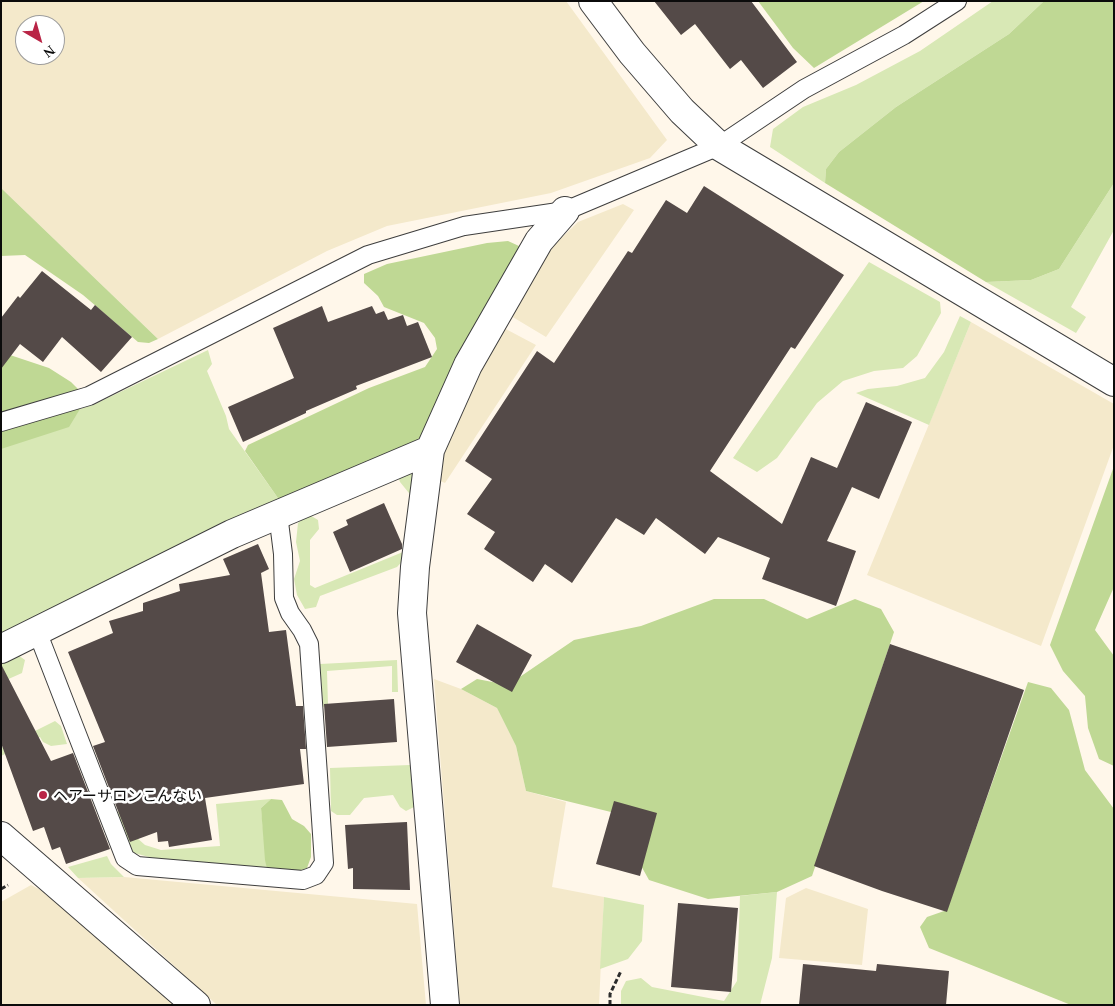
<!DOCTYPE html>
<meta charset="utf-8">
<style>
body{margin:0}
#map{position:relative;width:1115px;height:1006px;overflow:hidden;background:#fff7ea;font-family:Georgia,serif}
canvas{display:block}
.frame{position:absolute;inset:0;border:2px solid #0b0b0b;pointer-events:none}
.north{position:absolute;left:15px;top:15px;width:50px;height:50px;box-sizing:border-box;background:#fff;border:1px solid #9d9d9d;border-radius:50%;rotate:142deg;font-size:14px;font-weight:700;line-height:20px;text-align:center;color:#0b0b0b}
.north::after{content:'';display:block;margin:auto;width:18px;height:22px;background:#b92546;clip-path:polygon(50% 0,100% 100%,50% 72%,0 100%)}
</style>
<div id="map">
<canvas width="1115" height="1006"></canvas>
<div class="frame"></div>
<div class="north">N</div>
</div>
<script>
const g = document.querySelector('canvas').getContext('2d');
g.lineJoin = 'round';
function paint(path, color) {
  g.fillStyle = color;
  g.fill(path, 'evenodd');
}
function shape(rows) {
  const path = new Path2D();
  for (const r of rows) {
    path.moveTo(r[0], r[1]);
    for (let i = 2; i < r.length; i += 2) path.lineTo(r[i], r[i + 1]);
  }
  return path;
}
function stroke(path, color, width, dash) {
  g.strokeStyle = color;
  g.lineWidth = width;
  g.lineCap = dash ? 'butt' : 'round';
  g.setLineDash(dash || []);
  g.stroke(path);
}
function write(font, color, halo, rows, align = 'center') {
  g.font = font + ' Georgia,"Noto Sans JP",serif';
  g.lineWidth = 5;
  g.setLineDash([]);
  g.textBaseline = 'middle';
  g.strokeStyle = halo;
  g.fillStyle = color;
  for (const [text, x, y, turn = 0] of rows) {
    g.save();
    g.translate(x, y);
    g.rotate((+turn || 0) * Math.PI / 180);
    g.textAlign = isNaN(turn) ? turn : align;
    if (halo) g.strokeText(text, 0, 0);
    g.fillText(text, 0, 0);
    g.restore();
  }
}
const farmland = shape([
 [1,1,566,1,667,140,650,158,551,193,387,226,327,251,158,339,1,188],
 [25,25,55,25,55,55,25,55],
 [623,204,634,210,546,337,511,316,550,249,578,222],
 [971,322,1114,404,1114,445,1041,646,867,575],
 [502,327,536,345,445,483,438,480,440,455,473,374],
 [434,679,461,689,497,708,516,746,526,791,566,802,552,887,604,897,599,1005,460,1005],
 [124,877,417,904,426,1005,217,1005,78,878],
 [31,885,49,894,175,1005,1,1005,1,902],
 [806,888,868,909,862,965,779,958,786,898]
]);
const green = shape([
 [993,1,1044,1,1009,34,896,107,839,152,826,169,825,183,770,147,773,129,803,107,856,85,920,51],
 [1114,183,1114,230,1071,307,1086,317,1076,333,986,282,1031,280,1059,269],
 [869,262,940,302,941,313,917,356,903,368,874,371,843,381,817,403,777,458,757,472,733,458],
 [960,316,971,322,929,425,856,393,868,389,897,386,925,378,944,352],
 [208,350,212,364,207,371,226,416,229,429,280,501,1,637,1,433,93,405],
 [413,471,420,478,408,555,397,567,320,596,316,607,305,609,297,595,294,579,300,561,296,542,298,523,308,514,318,520,319,529,310,540,310,585,315,588,403,552,413,498,400,482,397,474],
 [18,655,25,660,22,673,4,681,1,680,1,663],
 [397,660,398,692,392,692,392,666,327,671,328,705,323,707,320,664],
 [55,721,61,726,67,744,51,746,43,742,40,737,1,756,1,748],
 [410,765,414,807,406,811,400,807,393,795,364,798,350,815,337,815,331,811,330,768],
 [271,799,261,808,267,869,168,862,134,853,123,839,116,812,126,811,136,837,145,845,161,850,220,846,216,804],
 [107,856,111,864,124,877,78,878,68,867],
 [777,892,772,958,760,1005,621,1005,621,991,626,981,641,978,652,987,724,1001,737,981,740,896],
 [604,897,644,905,642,941,628,959,600,969]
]);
const forest = shape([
 [758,1,924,1,814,68,793,48],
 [1044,1,1114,1,1114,183,1059,269,1031,280,986,282,825,183,826,169,839,152,896,107,1009,34],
 [1,188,158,339,149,343,138,342,83,295,25,255,1,256],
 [508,241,519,246,521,259,428,439,280,501,245,451,248,445,369,388,425,367,437,349,435,338,424,323,384,307,378,296,364,283,364,274,387,264,487,243],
 [1,352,49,368,71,382,79,390,80,409,69,427,1,449],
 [1114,466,1114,587,1095,630,1114,656,1114,766,1099,759,1088,728,1085,696,1063,671,1050,645],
 [714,599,764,599,807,619,855,599,881,609,894,632,812,876,777,892,708,899,649,880,635,855,619,814,526,791,516,746,497,708,461,689,477,679,508,685,574,640,641,626],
 [1028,682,1051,688,1069,710,1085,770,1114,809,1114,1005,1071,1005,929,948,920,927,927,917,947,910],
 [271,799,282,800,292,819,304,826,311,834,311,857,307,868,295,872,267,869,265,860,261,808]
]);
const building = shape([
 [654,1,751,1,797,62,763,88,741,60,730,69,695,24,681,35],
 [704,186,844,275,795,349,791,347,710,471,782,524,811,457,837,468,866,402,912,422,879,499,852,487,827,541,856,551,836,606,762,579,770,558,718,537,705,554,656,518,644,535,616,518,572,583,545,564,533,582,484,549,495,532,467,514,492,479,465,461,537,351,554,363,628,251,632,253,666,200,687,213],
 [42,271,91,310,95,305,132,337,101,372,62,337,43,362,20,344,1,369,1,318,18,296,20,298],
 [322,306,328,322,372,306,376,314,384,311,388,320,403,315,407,326,418,322,432,357,356,386,357,389,306,411,306,413,243,442,228,407,294,378,273,328],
 [384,503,402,544,402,549,350,572,333,532,348,525,346,520],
 [258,544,269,569,261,573,269,632,286,630,296,706,303,706,306,749,300,749,304,784,205,798,212,840,169,847,168,841,158,842,157,832,130,842,93,746,105,742,68,652,113,633,109,621,143,611,143,603,180,591,179,584,230,575,223,559],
 [477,624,532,655,512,692,456,662],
 [890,644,1024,690,947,912,882,891,814,866],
 [1,664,51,761,73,753,110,849,66,864,60,847,52,850,44,827,33,831,1,743],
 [394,699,397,742,327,747,324,704],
 [614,801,657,813,640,876,596,864],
 [407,822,410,890,353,889,353,868,348,869,345,825],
 [678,903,738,908,731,992,671,987],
 [803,964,876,971,877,964,949,971,946,1005,799,1005]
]);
const path = shape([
 [1,889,8,885],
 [610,1005,610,994,621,971]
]);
const lane = shape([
 [1,422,89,396,368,255,464,226,565,211,719,146,804,89,904,35,957,1],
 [37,631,125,858,137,866,303,880,316,875,324,863,309,644,302,630,290,613,284,598,283,554,278,514]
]);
const street = shape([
 [593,1,632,53,682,111,719,146,1114,382],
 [1,649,232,534,430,450],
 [1,836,196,1005],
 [445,1005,412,613,415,567,430,450,468,365,539,241,565,211]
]);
const markers = [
 [43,795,5,"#b92546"]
];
const poiNames = [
 ["ヘアーサロンこんない",53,795]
];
paint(farmland, '#f4e9cb');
paint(green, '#d8e8b5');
paint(forest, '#bfd894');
paint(building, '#544a48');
stroke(lane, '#3e3e3e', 20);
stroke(street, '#3e3e3e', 30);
stroke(path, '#2d2d2d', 3, [5, 2.5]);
stroke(lane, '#fff', 18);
stroke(street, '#fff', 28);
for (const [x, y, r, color] of markers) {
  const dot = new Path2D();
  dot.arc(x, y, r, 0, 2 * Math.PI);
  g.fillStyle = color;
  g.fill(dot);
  stroke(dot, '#fff', 2);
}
write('15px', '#0b0b0b', '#fff', poiNames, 'left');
</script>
